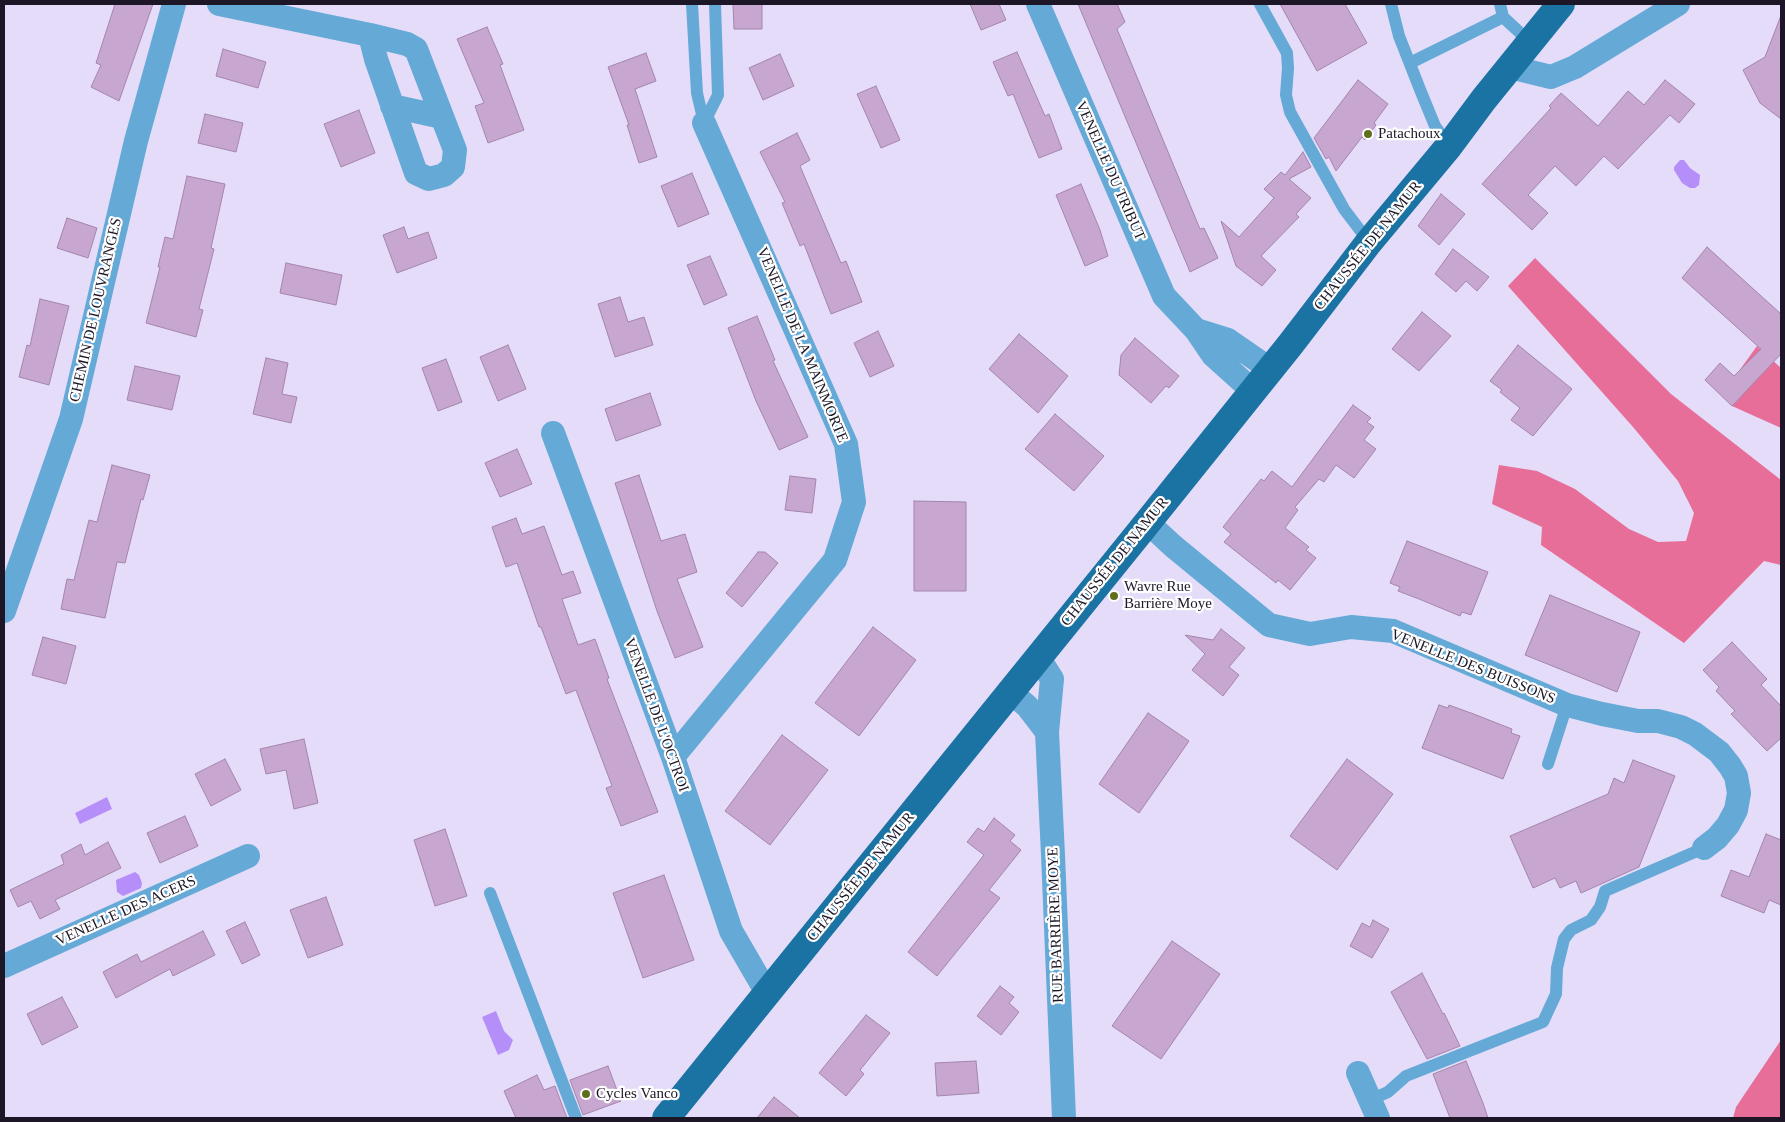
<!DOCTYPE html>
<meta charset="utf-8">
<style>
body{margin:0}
#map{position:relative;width:1785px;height:1122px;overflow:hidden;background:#e5dcf9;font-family:Georgia,serif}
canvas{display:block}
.frame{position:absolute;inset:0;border:5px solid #1c1627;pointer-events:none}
</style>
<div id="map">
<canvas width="1785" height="1122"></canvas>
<div class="frame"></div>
</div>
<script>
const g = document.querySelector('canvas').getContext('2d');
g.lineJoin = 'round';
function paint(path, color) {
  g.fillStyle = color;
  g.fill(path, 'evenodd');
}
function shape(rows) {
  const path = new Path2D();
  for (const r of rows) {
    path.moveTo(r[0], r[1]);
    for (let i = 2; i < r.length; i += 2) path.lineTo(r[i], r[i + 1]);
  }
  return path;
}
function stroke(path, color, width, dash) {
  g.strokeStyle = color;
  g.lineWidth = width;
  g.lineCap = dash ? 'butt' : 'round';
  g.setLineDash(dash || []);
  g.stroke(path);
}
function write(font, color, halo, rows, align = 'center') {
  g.font = font + ' Georgia,serif';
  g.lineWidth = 4.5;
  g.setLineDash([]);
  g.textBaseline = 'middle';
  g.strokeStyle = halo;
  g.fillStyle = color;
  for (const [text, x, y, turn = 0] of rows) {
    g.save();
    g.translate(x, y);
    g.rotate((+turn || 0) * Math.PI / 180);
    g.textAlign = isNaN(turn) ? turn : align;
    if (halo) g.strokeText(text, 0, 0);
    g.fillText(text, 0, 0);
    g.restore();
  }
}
const forest = shape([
 [1535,258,1671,394,1781,480,1781,565,1764,561,1684,643,1541,545,1542,527,1492,504,1499,465,1537,471,1575,489,1629,529,1658,542,1686,541,1694,513,1678,481,1633,427,1508,286],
 [1757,346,1781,368,1781,428,1732,406,1752,384,1739,371],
 [1781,1040,1781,1118,1733,1118,1736,1107]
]);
const water = shape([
 [1680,160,1684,160,1690,168,1700,175,1699,185,1695,188,1690,188,1682,183,1674,170,1674,167],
 [107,797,112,809,80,824,75,813],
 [135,872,139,875,142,883,141,888,123,896,117,892,116,880],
 [496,1011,504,1031,513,1040,509,1050,498,1055,482,1017]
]);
const building = shape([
 [115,4,153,4,119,101,91,87,101,65,96,63,115,4],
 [733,4,762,4,762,29,734,29,733,4],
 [970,4,999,4,1006,20,981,30,970,4],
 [1078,4,1117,4,1125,22,1117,29,1200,229,1204,228,1218,258,1190,272,1078,4],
 [1280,4,1345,4,1367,43,1317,71,1280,4],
 [1780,18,1781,18,1781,119,1760,103,1743,70,1765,57,1780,18],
 [487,27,503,64,500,65,524,130,488,143,475,106,484,103,457,39,487,27],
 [223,49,266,62,258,88,216,76,223,49],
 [1017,52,1045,116,1049,114,1062,149,1039,158,1013,94,1008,96,993,62,1017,52],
 [646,53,656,81,635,89,657,157,639,163,627,125,629,125,608,67,646,53],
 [780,54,794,86,763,100,749,68,780,54],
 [1358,80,1388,104,1374,123,1376,125,1365,140,1362,137,1336,171,1329,157,1326,159,1314,138,1358,80],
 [1665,80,1695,104,1679,123,1670,115,1618,169,1604,156,1576,186,1555,166,1528,195,1548,213,1532,230,1482,184,1551,108,1549,106,1561,93,1598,126,1628,91,1644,105,1665,80],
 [876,86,900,140,881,148,857,94,876,86],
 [359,110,375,153,341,167,324,124,359,110],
 [205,114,243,123,236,152,198,143,205,114],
 [797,133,810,160,800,166,841,263,846,261,862,302,831,314,804,244,800,246,782,203,785,202,760,152,797,133],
 [1303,152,1311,167,1289,179,1311,198,1296,214,1299,217,1261,256,1276,270,1262,286,1236,266,1221,221,1239,237,1274,198,1264,189,1281,172,1285,175,1303,152],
 [692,173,709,214,678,227,661,186,692,173],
 [187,176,225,184,211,248,214,249,199,309,203,310,196,337,146,323,160,267,158,267,165,237,173,239,187,176],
 [1081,184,1100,230,1108,256,1085,266,1056,195,1081,184],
 [1441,194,1465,214,1439,245,1418,226,1441,194],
 [67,218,97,228,88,258,57,248,67,218],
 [404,227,408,239,428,232,437,258,397,273,383,235,404,227],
 [1707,247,1781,314,1781,354,1732,406,1705,380,1720,363,1734,376,1761,349,1682,278,1707,247],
 [1453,249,1489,277,1477,291,1466,281,1456,292,1435,274,1453,249],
 [710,256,727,295,704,305,687,265,710,256],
 [286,263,342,275,336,305,280,293,286,263],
 [620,297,628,322,644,317,653,345,615,357,598,304,620,297],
 [40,299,69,306,49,385,19,377,27,345,30,346,40,299],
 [1422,312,1451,336,1419,371,1392,349,1422,312],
 [757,316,775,360,773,361,808,437,779,450,756,401,728,328,757,316],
 [878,331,894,366,870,377,854,343,878,331],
 [1019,334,1068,376,1038,413,989,369,1019,334],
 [1135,338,1179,376,1169,388,1166,386,1151,403,1119,375,1121,355,1135,338],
 [508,345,526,389,498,401,480,357,508,345],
 [1518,345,1572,389,1533,436,1511,420,1520,408,1500,392,1502,390,1490,381,1518,345],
 [266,358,288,363,282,394,297,397,291,423,253,414,266,358],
 [446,359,462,402,438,411,422,368,446,359],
 [135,366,180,376,172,410,127,400,135,366],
 [650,393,661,425,616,441,605,409,650,393],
 [1353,405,1371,418,1367,422,1374,427,1364,440,1376,449,1354,478,1336,465,1324,482,1319,479,1295,507,1298,510,1285,528,1309,547,1306,550,1316,558,1290,590,1278,580,1276,583,1224,542,1231,534,1223,527,1261,479,1264,481,1272,471,1292,487,1353,405],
 [1055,414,1104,456,1074,491,1025,449,1055,414],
 [517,449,532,484,500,497,485,463,517,449],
 [112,465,150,475,143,500,141,499,125,563,117,562,105,618,61,609,67,579,74,580,89,520,97,522,112,465],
 [639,475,661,541,685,534,697,572,677,579,703,647,675,658,657,611,615,483,639,475],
 [790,476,816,479,812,513,785,510,790,476],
 [914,501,966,502,966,591,914,591,914,501],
 [516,518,522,534,544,526,562,575,573,571,581,593,562,599,578,645,595,639,609,678,607,679,658,812,621,826,606,788,612,786,576,690,566,694,541,627,539,627,517,563,506,567,492,527,516,518],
 [1407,541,1488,572,1471,615,1462,612,1460,616,1419,599,1398,591,1400,587,1390,583,1407,541],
 [758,552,765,552,778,563,742,607,726,593,758,552],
 [1550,595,1640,632,1617,692,1525,655,1550,595],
 [873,627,916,660,859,736,815,703,873,627],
 [1221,629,1245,648,1229,667,1239,675,1223,696,1192,670,1205,654,1185,635,1213,640,1221,629],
 [43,637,76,646,66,684,32,675,43,637],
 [1732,642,1767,679,1761,685,1781,706,1781,738,1767,751,1731,714,1735,711,1716,691,1719,687,1703,670,1732,642],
 [1439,705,1448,708,1449,705,1471,713,1512,729,1511,733,1520,736,1503,779,1422,748,1439,705],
 [1148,713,1189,741,1139,813,1099,784,1148,713],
 [782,735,828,770,770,845,725,811,782,735],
 [304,739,318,803,294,809,286,770,266,774,260,749,304,739],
 [225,759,241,790,211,806,195,774,225,759],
 [1347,759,1393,794,1337,870,1290,836,1347,759],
 [1633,760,1675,776,1639,867,1581,893,1576,881,1560,888,1555,878,1533,888,1510,836,1608,794,1614,778,1624,783,1633,760],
 [185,816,198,846,160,863,147,833,185,816],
 [994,818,1015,835,1010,841,1021,850,989,890,1000,898,937,976,908,952,984,855,967,842,978,828,984,832,994,818],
 [445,829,467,896,435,906,414,840,445,829],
 [1766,834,1781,840,1781,905,1769,900,1764,913,1721,896,1731,870,1749,877,1766,834],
 [108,842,121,868,55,900,60,909,40,919,31,901,18,907,10,890,64,864,61,855,81,844,85,855,108,842],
 [664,875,694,960,643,978,613,893,664,875],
 [326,897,343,945,308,958,290,910,326,897],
 [1373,920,1389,929,1372,958,1350,946,1362,923,1370,927,1373,920],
 [245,922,260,955,242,964,226,931,245,922],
 [203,931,215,955,173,976,170,969,116,998,103,972,137,954,141,962,203,931],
 [1172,941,1220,974,1161,1059,1112,1026,1172,941],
 [1422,973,1443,1014,1444,1013,1460,1046,1427,1059,1391,992,1422,973],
 [1000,986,1014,997,1009,1003,1019,1012,1001,1035,977,1016,1000,986],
 [62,997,78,1027,42,1045,27,1014,62,997],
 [866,1015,890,1033,860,1070,864,1074,846,1096,819,1073,866,1015],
 [976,1061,979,1093,937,1096,935,1063,976,1061],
 [1466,1061,1483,1103,1488,1118,1450,1118,1433,1074,1466,1061],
 [608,1066,621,1101,583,1115,570,1080,608,1066],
 [537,1075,544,1090,555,1086,567,1118,516,1118,504,1091,537,1075],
 [774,1097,800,1118,757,1118,774,1097]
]);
const lane = shape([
 [692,4,697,93,704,123],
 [1260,4,1287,53,1288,68,1286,95,1290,112,1344,209,1369,242],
 [1391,4,1399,36,1421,92,1435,126,1449,146],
 [1500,4,1503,17,1530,42],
 [1410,63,1503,17],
 [704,123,718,95,715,4],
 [1548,764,1567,705],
 [490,893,576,1118],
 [1370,1100,1388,1092,1406,1076,1543,1022,1556,994,1557,968,1564,939,1571,930,1591,920,1600,907,1605,891,1704,848]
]);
const street = shape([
 [219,4,370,35,407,44,416,49,455,150,453,167,444,175,429,179,416,173,376,59,370,35],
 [1038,4,1164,296,1196,330,1213,355,1253,391],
 [1510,67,1551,77,1575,67,1678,4],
 [392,106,442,117],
 [1196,330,1228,340,1270,369],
 [553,433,673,757,731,931,767,993],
 [1147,522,1173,546,1269,625,1310,634,1351,627,1393,631,1567,705,1602,714,1638,721,1658,721,1681,727,1695,734,1719,752,1730,766,1736,776,1739,793,1736,810,1728,825,1717,838,1704,848],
 [4,611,71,419,136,141,174,4],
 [1038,657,1052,679,1047,732,1053,855,1064,1118],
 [1009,691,1027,706,1047,732],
 [673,757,835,560,854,502,846,444,704,123],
 [4,966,248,856],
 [1358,1073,1378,1118]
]);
const primary = shape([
 [666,1118,1139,533,1290,345,1369,242,1449,146,1484,99,1561,4]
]);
const markers = [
 [1368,134,5,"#5f6e1a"],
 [1114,596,5,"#5f6e1a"],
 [586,1094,5,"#5f6e1a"]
];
const poiNames = [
 ["Patachoux",1378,134],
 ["Wavre Rue",1124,587],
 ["Barrière Moye",1124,604],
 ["Cycles Vanco",596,1094]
];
const streetNames = [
 ["VENELLE DU TRIBUT",1110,171,66],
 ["CHAUSSÉE DE NAMUR",1368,246,-51],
 ["CHEMIN DE LOUVRANGES",96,310,-77],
 ["VENELLE DE LA MAINMORTE",802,345,67],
 ["CHAUSSÉE DE NAMUR",1115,562,-51],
 ["VENELLE DES BUISSONS",1473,667,22],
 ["VENELLE DE L'OCTROI",656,715,70],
 ["CHAUSSÉE DE NAMUR",861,877,-51],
 ["VENELLE DES ACERS",126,911,-24],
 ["RUE BARRIÈRE MOYE",1056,925,-92]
];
paint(forest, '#e66e98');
paint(water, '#b58ef9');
paint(building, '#c7a6cf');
stroke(building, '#a485ac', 1);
stroke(lane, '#65a9d7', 12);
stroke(street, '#65a9d7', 24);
stroke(primary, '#1b73a4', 28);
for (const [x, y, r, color] of markers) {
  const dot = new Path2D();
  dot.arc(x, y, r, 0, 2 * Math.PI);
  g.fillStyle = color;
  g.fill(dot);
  stroke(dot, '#fff', 2);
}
write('15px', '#1c1627', '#fff', poiNames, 'left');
write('15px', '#1c1627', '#fff', streetNames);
</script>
